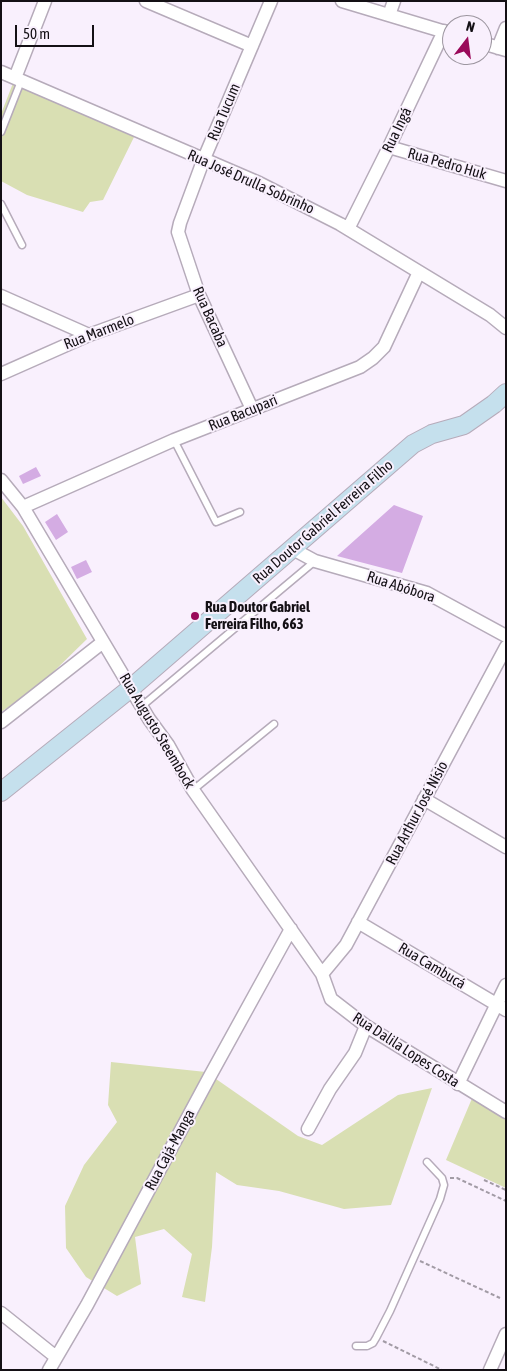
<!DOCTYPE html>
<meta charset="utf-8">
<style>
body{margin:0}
#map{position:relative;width:507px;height:1371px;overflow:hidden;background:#f9f0fd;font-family:"Asap Condensed",sans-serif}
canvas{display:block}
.frame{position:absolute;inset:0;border:2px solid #141015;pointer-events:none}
.north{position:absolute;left:442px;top:15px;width:50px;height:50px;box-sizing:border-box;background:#f9f0fd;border:1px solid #9d96a0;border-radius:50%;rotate:15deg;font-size:14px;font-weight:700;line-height:20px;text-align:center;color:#141015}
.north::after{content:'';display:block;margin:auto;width:18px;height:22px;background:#9a095a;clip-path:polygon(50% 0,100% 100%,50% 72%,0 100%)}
.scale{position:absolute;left:15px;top:25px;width:79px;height:22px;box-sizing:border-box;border:2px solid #141015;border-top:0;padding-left:6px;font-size:15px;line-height:18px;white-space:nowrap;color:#141015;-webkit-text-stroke:4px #f9f0fd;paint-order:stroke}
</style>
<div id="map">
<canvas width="507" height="1371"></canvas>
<div class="frame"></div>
<div class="north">N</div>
<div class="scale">50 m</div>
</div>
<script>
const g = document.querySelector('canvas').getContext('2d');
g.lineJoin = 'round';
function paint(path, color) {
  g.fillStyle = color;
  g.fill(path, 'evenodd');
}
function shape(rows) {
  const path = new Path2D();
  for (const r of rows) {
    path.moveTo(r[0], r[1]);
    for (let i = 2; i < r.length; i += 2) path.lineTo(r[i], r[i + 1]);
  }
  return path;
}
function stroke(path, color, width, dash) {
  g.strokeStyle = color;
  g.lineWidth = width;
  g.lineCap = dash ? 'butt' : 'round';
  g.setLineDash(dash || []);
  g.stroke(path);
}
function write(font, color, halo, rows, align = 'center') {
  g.font = font + ' "Asap Condensed",sans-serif';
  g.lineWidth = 4;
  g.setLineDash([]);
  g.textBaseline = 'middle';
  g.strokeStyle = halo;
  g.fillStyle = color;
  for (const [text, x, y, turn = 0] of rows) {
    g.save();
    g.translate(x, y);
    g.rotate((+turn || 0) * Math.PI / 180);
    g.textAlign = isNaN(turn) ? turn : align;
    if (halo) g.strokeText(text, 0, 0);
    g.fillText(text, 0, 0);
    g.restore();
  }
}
const green = shape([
 [15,78,137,131,103,200,90,202,83,212,27,195,1,181,1,114],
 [1,497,23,526,87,639,40,685,1,712],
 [111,1062,206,1072,298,1136,322,1145,398,1095,432,1088,391,1205,344,1209,279,1191,237,1185,216,1172,212,1247,205,1302,182,1297,192,1254,164,1229,135,1237,141,1284,117,1296,86,1277,66,1248,65,1206,84,1165,117,1122,108,1105],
 [473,1096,506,1118,506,1188,446,1160]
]);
const building = shape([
 [36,467,41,476,23,484,19,476],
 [394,505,423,516,402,573,337,556],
 [57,514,68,532,56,540,45,522],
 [86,560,92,572,77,579,71,567]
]);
const path = shape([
 [450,1178,457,1178,506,1201],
 [484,1180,506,1190],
 [420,1261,500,1298],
 [383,1341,442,1370]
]);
const service = shape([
 [1,132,21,81],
 [1,204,22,245],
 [174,440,216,522,240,512],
 [142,706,315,561],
 [193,790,274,724],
 [356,1346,367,1346,373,1343,376,1338,390,1311,440,1199,444,1185,442,1178,427,1162]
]);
const minor = shape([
 [146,1,252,46],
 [342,1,452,34],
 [389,15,394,1],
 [482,43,506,50],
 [498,48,506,28],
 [1,72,259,183,340,224,490,315,506,328],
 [15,78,45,1],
 [389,147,506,181],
 [348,229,389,147,444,31],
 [1,296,89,335],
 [1,374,89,335,199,295],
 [252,409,199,295,178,232,180,223,203,161,271,1],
 [1,480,23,507,149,719,168,745,193,790,322,974,331,999,366,1026,506,1112],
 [23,507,174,440,360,367,373,358,384,347,419,272],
 [291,548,315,561,427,593,506,636],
 [1,722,103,642],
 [424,799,506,847],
 [358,922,506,1010],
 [322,974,346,945,506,647],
 [458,1084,506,985],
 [308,1129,330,1089,355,1053,366,1026],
 [1,1313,56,1357],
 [49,1370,87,1305,210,1076,291,929],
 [490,1370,506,1334]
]);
const secondary = shape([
 [1,792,131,688,413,444,432,434,464,425,494,404,506,393]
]);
const markers = [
 [195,616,5,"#9a095a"]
];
const streetNames = [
 ["Rua Tucum",224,112,-67],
 ["Rua Ingá",397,130,-64],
 ["Rua Pedro Huk",447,164,16],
 ["Rua José Drulla Sobrinho",251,182,24],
 ["Rua Bacaba",210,317,66],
 ["Rua Marmelo",99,332,-21],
 ["Rua Bacupari",243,413,-22],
 ["Rua Doutor Gabriel Ferreira Filho",323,522,-41],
 ["Rua Abóbora",401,587,18],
 ["Rua Augusto Steembock",157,731,59],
 ["Rua Arthur José Nísio",417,813,-62],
 ["Rua Cambucá",432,966,31],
 ["Rua Dalila Lopes Costa",406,1050,33],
 ["Rua Cajá-Manga",170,1150,-62]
];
const poiNames = [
 ["Rua Doutor Gabriel",205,607],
 ["Ferreira Filho, 663",205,624]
];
paint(green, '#d9dfb3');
paint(building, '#d4ace3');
stroke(service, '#b6abba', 9);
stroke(minor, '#b6abba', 15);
stroke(secondary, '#b6abba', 20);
stroke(path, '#a29ba5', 2, [4, 2.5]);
stroke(service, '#fff', 6);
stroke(minor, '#fff', 12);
stroke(secondary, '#c5e0ed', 18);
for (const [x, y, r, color] of markers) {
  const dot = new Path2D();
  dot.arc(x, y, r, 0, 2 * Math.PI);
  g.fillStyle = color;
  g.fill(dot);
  stroke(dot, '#f9f0fd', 2);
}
write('15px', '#141015', '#f9f0fd', streetNames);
write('bold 15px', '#141015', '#f9f0fd', poiNames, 'left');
</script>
